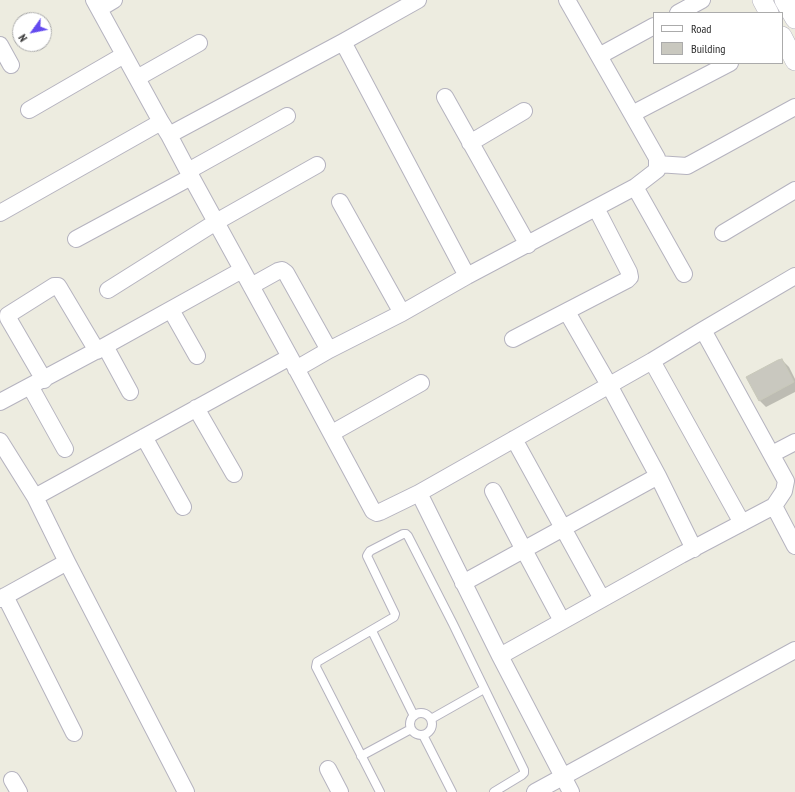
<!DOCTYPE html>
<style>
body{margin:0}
#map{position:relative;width:795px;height:792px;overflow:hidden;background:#edece0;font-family:"PT Sans Narrow",sans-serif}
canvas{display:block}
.legend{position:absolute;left:653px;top:12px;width:130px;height:52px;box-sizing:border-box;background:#fff;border:1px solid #ababab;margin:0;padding:5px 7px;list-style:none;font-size:12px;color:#2c2c2c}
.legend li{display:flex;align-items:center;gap:8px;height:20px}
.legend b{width:20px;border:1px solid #ababab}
.north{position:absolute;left:12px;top:12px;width:40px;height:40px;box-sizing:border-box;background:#fff;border:1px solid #ababab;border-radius:50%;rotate:237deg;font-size:11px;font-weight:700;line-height:16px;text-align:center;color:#2c2c2c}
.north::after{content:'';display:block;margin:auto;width:14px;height:18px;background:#634aef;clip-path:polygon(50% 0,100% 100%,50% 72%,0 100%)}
</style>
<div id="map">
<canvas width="795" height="792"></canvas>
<ul class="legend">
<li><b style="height:5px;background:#fff"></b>Road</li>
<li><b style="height:11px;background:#c9c8bf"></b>Building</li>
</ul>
<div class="north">N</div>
</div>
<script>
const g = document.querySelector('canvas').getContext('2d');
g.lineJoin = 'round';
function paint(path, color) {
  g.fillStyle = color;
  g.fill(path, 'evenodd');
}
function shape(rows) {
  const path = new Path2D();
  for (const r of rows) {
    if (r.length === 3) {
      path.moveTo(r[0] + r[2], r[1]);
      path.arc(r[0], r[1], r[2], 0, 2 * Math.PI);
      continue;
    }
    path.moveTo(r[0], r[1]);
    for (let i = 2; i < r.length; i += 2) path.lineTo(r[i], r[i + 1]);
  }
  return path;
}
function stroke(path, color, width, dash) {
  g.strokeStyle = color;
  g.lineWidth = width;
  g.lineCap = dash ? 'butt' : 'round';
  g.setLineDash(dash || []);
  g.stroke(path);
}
const shadow = shape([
 [782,360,789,367,795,379,795,392,766,407,759,400]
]);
const building = shape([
 [782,359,794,382,759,401,746,377,778,360,782,359]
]);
const service = shape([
 [372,631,414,716],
 [421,724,11],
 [431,719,484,689],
 [423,735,452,792],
 [361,756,411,729],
 [380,792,316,667,317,662,394,617,395,614,367,556,368,554,370,551,403,534,406,534,408,536,453,624,524,770,524,773,522,775,494,792]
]);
const minor = shape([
 [94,0,161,122,169,135,188,171,290,357,373,511,377,513,380,512,419,493,652,361,703,330,795,276],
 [99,9,114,0],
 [678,13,702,0],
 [343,42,467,276],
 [0,45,11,65],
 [599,56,654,26],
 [137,78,199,43],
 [445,97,528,245],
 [29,110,124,55],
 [632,114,730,63],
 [169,135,343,42,418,0],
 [470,143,524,111],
 [657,164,687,166,795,107],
 [188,171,287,116],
 [635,187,684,274],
 [340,202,402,313],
 [0,213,161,122],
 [723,233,795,190],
 [76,239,191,177],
 [251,286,278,271,282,270,286,273,329,350],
 [108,290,216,222,317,165],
 [171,310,197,356],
 [567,312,609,385,658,476,694,549],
 [703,330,786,481,784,491,774,506],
 [513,339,627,280,630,277,629,272,596,208],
 [105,346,130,392],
 [652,361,742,523],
 [296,369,329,350,402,313,467,276,635,187,657,170,657,158,632,114,567,0],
 [44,380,8,318,8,315,54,286,58,286,60,289,97,351],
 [30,386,65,449],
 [0,402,105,346,242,270],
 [196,408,234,474],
 [332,433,421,383],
 [144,437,183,507],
 [514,439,563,528,602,599],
 [0,441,35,497,67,562,186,792],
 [772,454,795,442],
 [493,491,524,550,562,621],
 [419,493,500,656,571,792],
 [35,497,290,357],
 [463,583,658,476],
 [5,596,74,733],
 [0,599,67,562],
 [500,656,681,555,774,506,795,546],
 [328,769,340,792],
 [12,780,19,792],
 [535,792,795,650]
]);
const tertiary = shape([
 [762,0,769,13],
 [784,0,795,19],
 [782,36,795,61]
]);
paint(shadow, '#0003');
paint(building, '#c9c8bf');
stroke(building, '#c8c8b9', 1);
stroke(service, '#b5b3bf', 10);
stroke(minor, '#b5b3bf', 18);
stroke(tertiary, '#b5b3bf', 20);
stroke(service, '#fff', 8);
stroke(minor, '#fff', 16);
stroke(tertiary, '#fff', 19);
</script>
